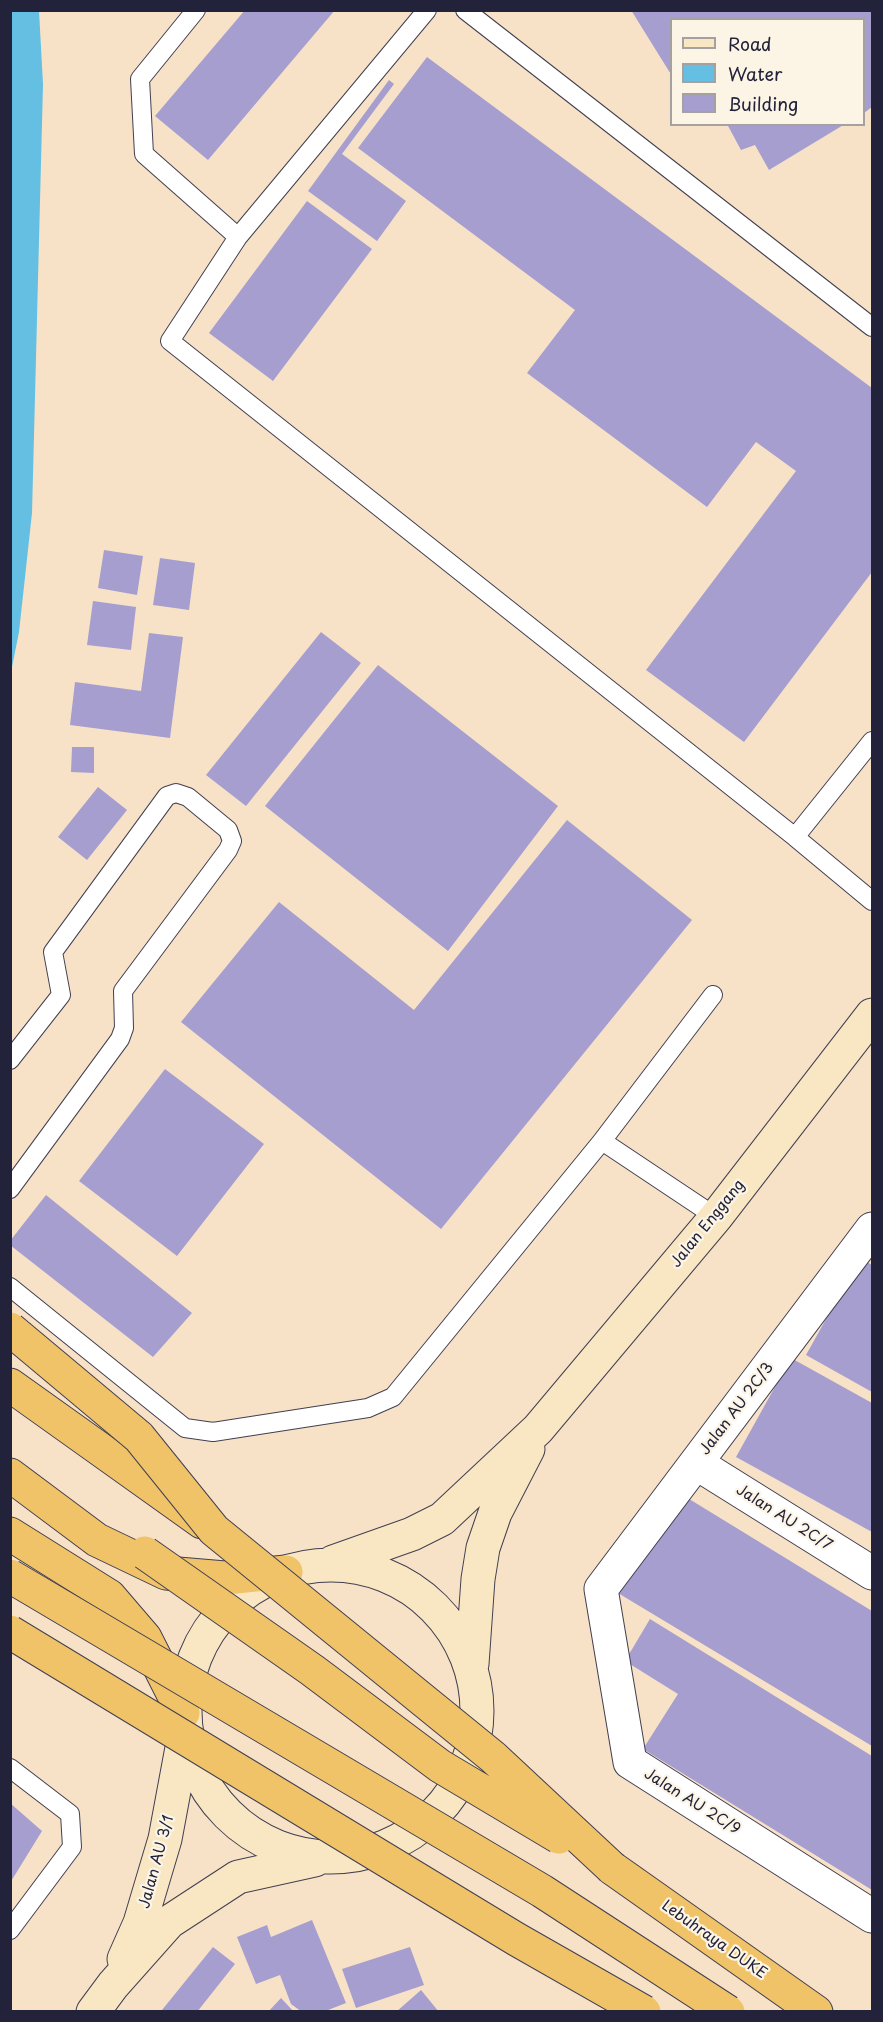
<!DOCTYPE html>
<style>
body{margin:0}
#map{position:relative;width:883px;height:2022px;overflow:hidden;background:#f7e2c8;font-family:"Playpen Sans",sans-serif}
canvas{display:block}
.frame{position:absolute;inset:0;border:12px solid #22223b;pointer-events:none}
.legend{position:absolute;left:670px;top:18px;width:195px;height:108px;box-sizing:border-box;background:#fcf5e5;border:2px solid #a5a1a1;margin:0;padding:8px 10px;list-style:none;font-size:18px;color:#22223b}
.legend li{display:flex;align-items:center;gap:12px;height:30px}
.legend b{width:30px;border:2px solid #a5a1a1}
</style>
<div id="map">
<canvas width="883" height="2022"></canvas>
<div class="frame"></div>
<ul class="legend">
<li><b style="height:8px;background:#f9e7c3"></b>Road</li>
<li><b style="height:16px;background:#64bfe2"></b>Water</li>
<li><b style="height:16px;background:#a59ecf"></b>Building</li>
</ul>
</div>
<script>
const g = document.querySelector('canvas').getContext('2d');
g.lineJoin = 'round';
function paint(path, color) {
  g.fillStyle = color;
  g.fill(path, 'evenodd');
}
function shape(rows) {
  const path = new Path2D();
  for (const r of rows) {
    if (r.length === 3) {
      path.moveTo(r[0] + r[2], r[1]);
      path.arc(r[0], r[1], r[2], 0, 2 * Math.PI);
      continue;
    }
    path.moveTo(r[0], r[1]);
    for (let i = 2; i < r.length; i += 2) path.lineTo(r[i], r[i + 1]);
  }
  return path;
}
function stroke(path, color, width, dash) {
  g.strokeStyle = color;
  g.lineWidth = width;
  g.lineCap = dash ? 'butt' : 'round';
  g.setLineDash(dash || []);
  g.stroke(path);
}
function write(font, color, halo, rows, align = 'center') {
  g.font = font + ' "Playpen Sans",sans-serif';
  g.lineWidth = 4.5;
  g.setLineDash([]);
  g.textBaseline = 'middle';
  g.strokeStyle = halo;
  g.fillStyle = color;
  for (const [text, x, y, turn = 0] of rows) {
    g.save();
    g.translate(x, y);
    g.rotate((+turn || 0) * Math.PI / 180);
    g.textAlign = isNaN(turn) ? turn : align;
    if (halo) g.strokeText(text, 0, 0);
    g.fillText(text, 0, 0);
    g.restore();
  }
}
const water = shape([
 [39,11,43,84,32,513,19,632,11,672,10,11]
]);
const building = shape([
 [245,10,335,10,208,160,155,116],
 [631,10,872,10,872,107,864,113,864,20,672,20,672,76],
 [427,57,872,388,872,572,744,742,646,670,796,471,756,442,707,507,527,373,575,310,358,148],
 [389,80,394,84,342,154,406,201,377,241,308,191],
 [727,124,845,124,769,170,755,145,741,150],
 [307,201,372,249,273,381,209,333],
 [104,550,143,556,137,595,98,588],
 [160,558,195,563,189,610,153,605],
 [93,601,136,607,131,650,87,645],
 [321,632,361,663,246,806,206,775],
 [149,633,183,637,170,738,70,725,75,682,141,691],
 [378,665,558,806,448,951,265,806],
 [72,747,94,747,94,773,71,772],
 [98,787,127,810,87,860,58,837],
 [567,820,692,920,441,1229,181,1022,279,902,414,1010],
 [165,1069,264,1144,177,1256,79,1181],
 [46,1195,192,1313,153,1357,10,1245,10,1241],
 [860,1258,872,1265,872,1392,806,1355],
 [791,1358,872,1403,872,1532,736,1457],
 [681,1494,872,1611,872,1746,608,1587],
 [650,1619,872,1756,872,1890,643,1749,678,1694,625,1661],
 [10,1803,42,1831,10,1883],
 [312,1920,346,2003,323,2012,302,2012,291,2004,280,1975,256,1984,237,1937,267,1925,271,1937],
 [213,1947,235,1964,197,2012,164,2012,162,2010],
 [410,1947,424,1985,356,2008,342,1969],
 [421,1990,439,2012,396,2012],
 [281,1998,294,2012,268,2012]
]);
const lane = shape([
 [196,10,140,79,144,154,238,237],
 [427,10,238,237,170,341,795,837,872,901],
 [465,10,872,327],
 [795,837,872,741],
 [10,1060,61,995,53,952,167,796,176,793,188,797,228,830,232,841,228,850,123,991,124,1028,120,1039,10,1189],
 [602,1141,716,1217],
 [10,1287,185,1428,213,1432,368,1408,393,1397,602,1141,713,995],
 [10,1768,70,1814,72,1847,10,1930]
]);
const street = shape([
 [872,1229,601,1589,630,1762,872,1916],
 [696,1463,872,1573]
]);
const secondary = shape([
 [333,1562,412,1534,442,1519,538,1429,716,1217,872,1015],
 [331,1711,146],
 [472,1664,478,1579,483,1548,495,1513,528,1449],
 [124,1959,140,1923,165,1839,184,1737],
 [93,2012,113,1985,169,1922,238,1877,315,1860]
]);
const highway = shape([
 [10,1385,202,1522],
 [10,1475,97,1540,166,1573,225,1578,286,1572],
 [10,1534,109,1596,145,1638,183,1713],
 [612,1868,816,2012]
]);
const highwayBridge = shape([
 [10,1329,139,1437,214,1530,493,1757,612,1868],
 [145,1553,312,1670,440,1766,559,1837],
 [10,1576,542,1891,728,2012],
 [10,1632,516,1939,644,2012]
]);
const streetNames = [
 ["Jalan Enggang",708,1224,-51],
 ["Jalan AU 2C/3",737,1409,-53],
 ["Jalan AU 2C/7",784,1518,32],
 ["Jalan AU 2C/9",692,1802,32],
 ["Jalan AU 3/1",157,1862,-75],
 ["Lebuhraya DUKE",714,1940,35]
];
paint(water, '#64bfe2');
paint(building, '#a59ecf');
stroke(lane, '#423f50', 20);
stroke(street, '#423f50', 35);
stroke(secondary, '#423f50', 35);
stroke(highway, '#423f50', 35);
stroke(lane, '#fff', 18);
stroke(street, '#fff', 33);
stroke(secondary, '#f9e7c3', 33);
stroke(highway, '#f0c369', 33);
stroke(highwayBridge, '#423f50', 35, []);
stroke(highwayBridge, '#f0c369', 33);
write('15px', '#22223b', '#fcf5e5', streetNames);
</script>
